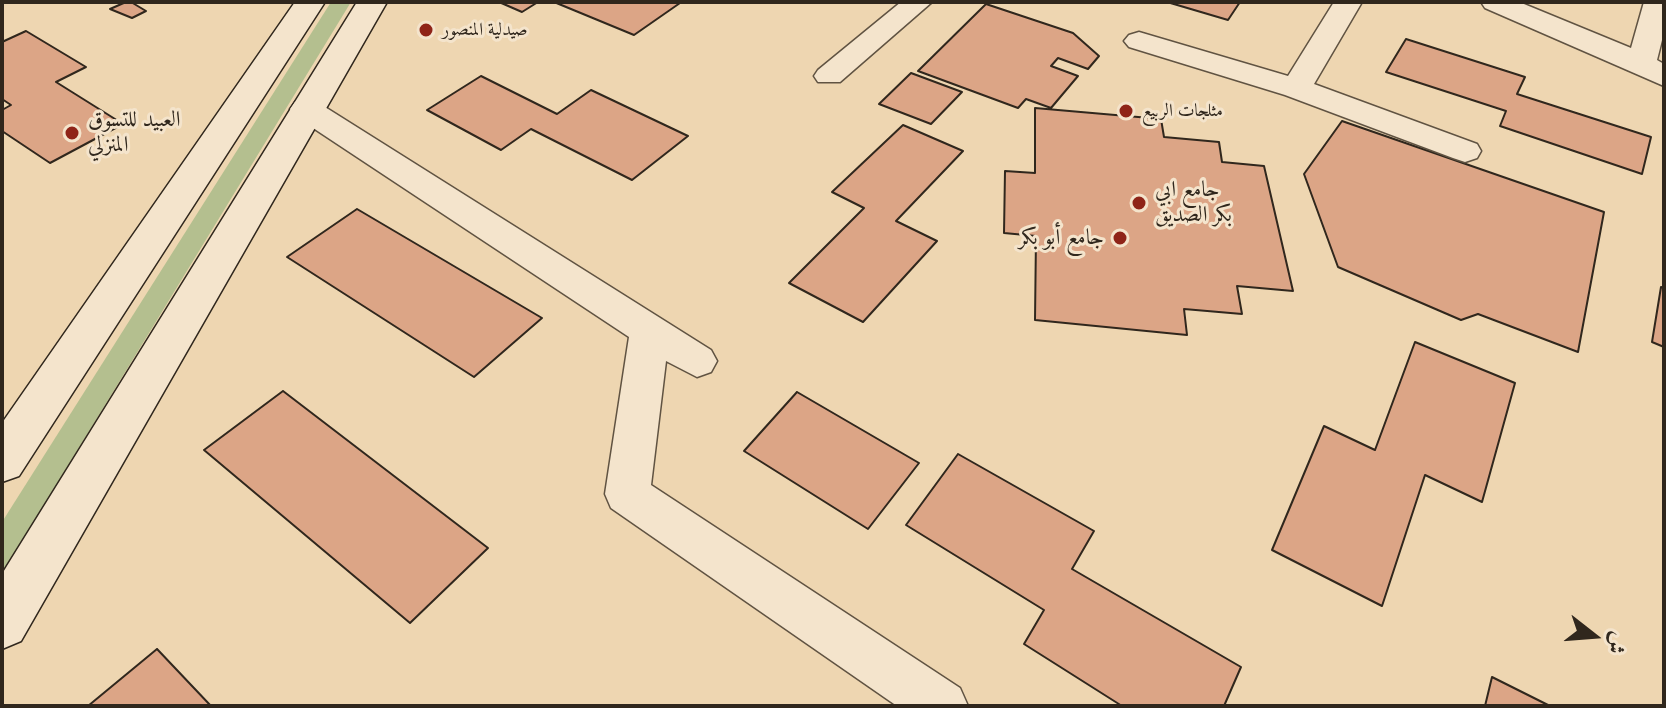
<!DOCTYPE html>
<meta charset="utf-8">
<style>
body{margin:0}
#map{position:relative;width:1666px;height:708px;overflow:hidden;background:#eed6b1;font-family:"Libre Caslon Text",Amiri,serif}
canvas{display:block}
.frame{position:absolute;inset:0;border:4px solid #30271d;pointer-events:none}
.north{position:absolute;left:1554px;top:596px;width:80px;height:80px;-webkit-text-stroke:6px #f4e4cc;paint-order:stroke;rotate:107deg;font-size:22px;font-weight:700;line-height:32px;text-align:center;color:#30271d}
.north::after{content:'';display:block;margin:auto;width:28px;height:36px;background:#30271d;clip-path:polygon(50% 0,100% 100%,50% 72%,0 100%)}
</style>
<div id="map">
<canvas width="1666" height="708"></canvas>
<div class="frame"></div>
<div class="north">ش</div>
</div>
<script>
const g = document.querySelector('canvas').getContext('2d');
g.lineJoin = 'round';
function paint(path, color) {
  g.fillStyle = color;
  g.fill(path, 'evenodd');
}
function shape(rows) {
  const path = new Path2D();
  for (const r of rows) {
    path.moveTo(r[0], r[1]);
    for (let i = 2; i < r.length; i += 2) path.lineTo(r[i], r[i + 1]);
  }
  return path;
}
function stroke(path, color, width, dash) {
  g.strokeStyle = color;
  g.lineWidth = width;
  g.lineCap = dash ? 'butt' : 'round';
  g.setLineDash(dash || []);
  g.stroke(path);
}
function write(font, color, halo, rows, align = 'center') {
  g.font = font + ' "Libre Caslon Text",Amiri,serif';
  g.lineWidth = 6;
  g.setLineDash([]);
  g.textBaseline = 'middle';
  g.strokeStyle = halo;
  g.fillStyle = color;
  for (const [text, x, y, turn = 0] of rows) {
    g.save();
    g.translate(x, y);
    g.rotate((+turn || 0) * Math.PI / 180);
    g.textAlign = isNaN(turn) ? turn : align;
    if (halo) g.strokeText(text, 0, 0);
    g.fillText(text, 0, 0);
    g.restore();
  }
}
const green = shape([
 [331,2,351,2,2,574,2,522]
]);
const building = shape([
 [126,2,131,2,146,11,132,18,110,9,126,2],
 [499,2,538,2,522,12,499,2],
 [554,2,678,2,680,3,634,35,554,2],
 [1167,2,1240,2,1228,20,1167,2],
 [986,4,1073,33,1099,56,1088,69,1058,58,1051,66,1078,76,1051,108,1026,99,1018,108,918,71,986,4],
 [26,31,86,67,56,82,123,124,50,163,2,131,2,110,11,105,2,99,2,42,26,31],
 [1406,39,1525,77,1517,94,1651,137,1642,174,1500,126,1506,111,1386,72,1406,39],
 [911,73,962,92,931,124,879,104,911,73],
 [481,76,557,114,591,90,688,136,632,180,531,129,501,150,427,110,481,76],
 [1035,108,1161,119,1164,137,1219,142,1222,162,1264,166,1293,291,1237,286,1242,314,1184,309,1187,335,1035,320,1036,236,1004,233,1005,171,1035,173,1035,108],
 [1342,121,1604,212,1578,352,1478,314,1461,320,1338,267,1304,174,1342,121],
 [903,125,963,151,896,221,937,241,863,322,789,283,864,208,832,192,903,125],
 [357,209,542,318,474,377,287,257,357,209],
 [1661,287,1664,288,1664,347,1652,342,1661,287],
 [1415,342,1515,383,1482,502,1425,475,1382,606,1272,550,1324,426,1375,450,1415,342],
 [283,391,488,548,410,623,204,450,283,391],
 [797,392,919,463,868,529,744,451,797,392],
 [958,454,1094,531,1072,569,1241,667,1224,706,1122,706,1024,644,1044,610,906,525,958,454],
 [157,649,211,706,88,706,157,649],
 [1492,677,1550,706,1485,706,1492,677]
]);
const street = shape([
 [901,2,932,2,840,82,818,82,814,76,818,70,901,2],
 [1334,2,1362,2,1314,84,1477,144,1481,151,1477,158,1465,162,1453,158,1285,95,1129,47,1124,41,1129,35,1139,32,1288,76,1334,2],
 [1481,2,1519,2,1631,48,1644,2,1664,2,1664,32,1657,60,1664,64,1664,86,1485,8,1481,2],
 [306,99,317,102,711,350,717,361,711,372,697,377,666,361,651,485,960,688,968,706,897,706,611,508,605,494,629,337,295,116,290,109,295,102,306,99]
]);
const secondary = shape([
 [295,2,325,2,19,476,2,482,2,423,295,2],
 [357,2,387,2,21,641,2,649,2,574,357,2]
]);
const markers = [
 [426,30,8,"#8f2418"],
 [1126,111,8,"#8f2418"],
 [72,133,8,"#8f2418"],
 [1139,203,8,"#8f2418"],
 [1120,238,8,"#8f2418"]
];
const farPoinames = [
 ["صيدلية المنصور",442,30],
 ["مثلجات الربيع",1142,111]
];
const poiNames = [
 ["العبيد للتسوق",88,120],
 ["المنزلي",88,145],
 ["جامع ابي",1155,190],
 ["بكر الصديق",1155,215],
 ["جامع أبو بكر",1104,238,"right"]
];
paint(green, '#b4bf8f');
paint(building, '#dca586');
stroke(building, '#30271d', 2);
stroke(street, '#605342', 3);
stroke(secondary, '#30271d', 3);
paint(street, '#f4e4cc');
paint(secondary, '#f4e4cc');
for (const [x, y, r, color] of markers) {
  const dot = new Path2D();
  dot.arc(x, y, r, 0, 2 * Math.PI);
  g.fillStyle = color;
  g.fill(dot);
  stroke(dot, '#f4e4cc', 3);
}
write('18px', '#30271d', '#f4e4cc', farPoinames, 'left');
write('22px', '#30271d', '#f4e4cc', poiNames, 'left');
</script>
